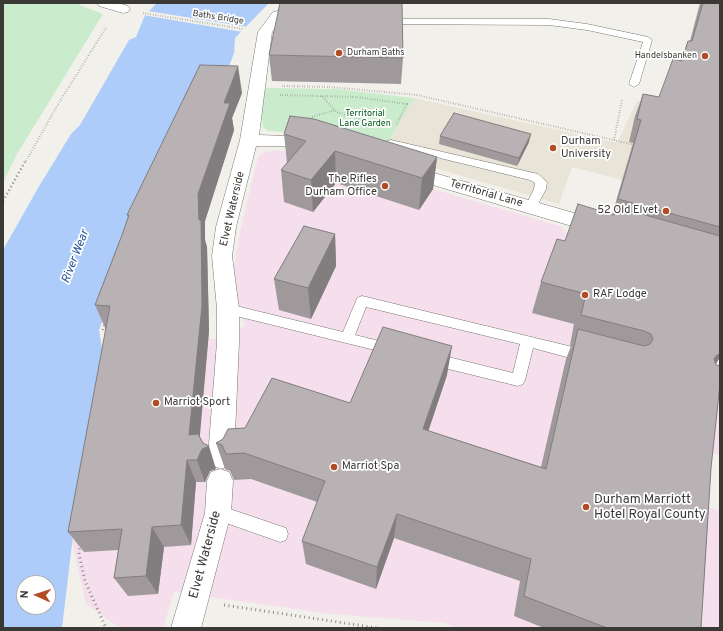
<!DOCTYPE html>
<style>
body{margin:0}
#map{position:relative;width:723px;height:631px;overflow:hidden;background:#f2f0ea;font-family:Overpass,sans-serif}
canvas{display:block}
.frame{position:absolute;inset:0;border:4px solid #3a3936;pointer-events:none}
.north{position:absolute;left:16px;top:575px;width:40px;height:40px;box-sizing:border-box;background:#fff;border:1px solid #b0b0af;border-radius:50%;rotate:273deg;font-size:11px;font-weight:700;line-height:16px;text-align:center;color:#3a3936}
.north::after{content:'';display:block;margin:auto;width:14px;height:18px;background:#b34c25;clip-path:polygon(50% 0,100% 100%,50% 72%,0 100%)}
</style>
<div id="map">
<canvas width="723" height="631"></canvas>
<div class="frame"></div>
<div class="north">N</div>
</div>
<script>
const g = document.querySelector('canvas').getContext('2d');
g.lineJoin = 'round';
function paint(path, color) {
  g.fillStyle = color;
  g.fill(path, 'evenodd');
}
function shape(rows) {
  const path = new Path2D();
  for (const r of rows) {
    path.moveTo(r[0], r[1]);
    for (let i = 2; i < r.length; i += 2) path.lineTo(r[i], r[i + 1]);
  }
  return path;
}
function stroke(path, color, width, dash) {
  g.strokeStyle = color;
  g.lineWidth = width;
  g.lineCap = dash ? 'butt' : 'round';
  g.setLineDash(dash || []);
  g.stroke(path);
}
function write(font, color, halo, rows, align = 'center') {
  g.font = font + ' Overpass,sans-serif';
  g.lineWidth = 3.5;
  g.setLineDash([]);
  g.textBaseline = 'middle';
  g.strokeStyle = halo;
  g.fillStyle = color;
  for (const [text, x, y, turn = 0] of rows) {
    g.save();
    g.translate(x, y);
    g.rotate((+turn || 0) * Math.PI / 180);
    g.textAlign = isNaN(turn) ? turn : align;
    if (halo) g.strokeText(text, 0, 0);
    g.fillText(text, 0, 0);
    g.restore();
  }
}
const commercial = shape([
 [276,150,324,154,433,189,560,226,568,235,707,359,720,364,720,455,706,451,702,505,720,511,720,628,454,628,445,623,331,614,174,592,163,628,120,628,86,604,72,542,89,387,107,333,216,339,245,326,235,294,234,267,239,236,258,157,262,153]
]);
const built = shape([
 [414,98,617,143,637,101,679,110,658,189,572,167,559,204,382,153]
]);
const green = shape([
 [3,3,75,3,103,14,17,154,3,182],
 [266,88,336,89,414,98,382,153,299,133,269,131,263,127,260,100]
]);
const water = shape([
 [157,3,269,3,235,38,234,53,224,80,130,245,99,330,102,348,83,452,62,628,3,628,3,250,38,188,71,134,80,125,129,40,136,37,145,15],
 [24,583,48,583,48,607,24,607]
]);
const pier = shape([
 [148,11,248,27,243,32,143,15]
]);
const pathFar2 = shape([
 [143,13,243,29],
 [282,86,329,87,417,95,635,145],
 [280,95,356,97,407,104,396,125],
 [322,96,336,112,382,125],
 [305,119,335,110],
 [614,140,622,100],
 [26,161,57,106,107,26]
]);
const pathFar1 = shape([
 [3,201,26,160],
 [103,330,105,323]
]);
const path = shape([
 [80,544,79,554,85,581,106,628],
 [224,605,378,628]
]);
const lane = shape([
 [384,19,549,19,587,24,648,37,652,40,639,84,634,87,629,84,643,42,587,30,549,25,381,24,380,22,381,20,384,19],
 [391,140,538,174,547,182,546,189,535,210,527,210,525,207,534,189,535,183,530,180,387,145,386,143,387,141,391,140],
 [362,296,585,350,590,352,592,356,590,360,585,362,533,348,525,380,523,384,518,386,432,365,427,363,425,359,427,355,432,353,513,373,520,344,366,307,355,335,396,345,398,349,396,353,391,354,228,314,223,313,222,309,223,305,228,304,343,332,356,301,357,298,362,296],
 [218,505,286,528,288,534,286,540,280,542,212,518,210,513,212,508,218,505]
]);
const street = shape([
 [97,3,119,3,128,6,130,9,128,12,123,13,99,6,97,3],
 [278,11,283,12,285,15,272,32,259,135,287,136,314,139,320,141,323,145,320,149,314,151,287,146,256,146,236,227,232,256,239,309,239,342,234,457,230,465,221,469,212,465,208,457,217,342,217,309,212,256,216,227,240,140,258,32,273,12,278,11],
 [406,165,609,223,612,228,609,233,602,235,399,175,397,171,399,167,406,165],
 [220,469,229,472,233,481,231,513,201,628,171,628,205,513,207,481,211,472,220,469]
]);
const wall = shape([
 [700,3,720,3,720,357,716,364,711,468,701,628,544,628,514,616,520,581,394,538,376,589,306,564,302,541,317,502,251,479,234,480,230,471,225,469,216,443,245,428,350,403,447,375,428,431,541,467,566,359,571,346,570,345,574,324,532,313,541,282,565,241,612,215,633,143,629,142,635,116,643,94,659,97,680,61,688,41,690,41],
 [269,55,403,58,401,84,272,81],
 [242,93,232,118,234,130,205,221,205,240,207,247,209,331,199,436,216,469,210,471,205,482,196,482,191,545,164,547,158,594,128,596,114,578,118,550,84,552,68,532,106,330,95,305,122,235,128,218,127,215],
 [284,134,437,157,433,189,419,210,336,183,313,212,284,202,281,170,287,163],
 [440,136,529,142,517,166,439,144],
 [335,234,336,266,311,319,279,310,274,279]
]);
const shadedWall = shape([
 [238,66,242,93,232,118,234,130,205,221,205,240,207,247,209,331,198,458,189,435,199,220,198,194,224,103],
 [531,134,529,142,517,166,519,158],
 [335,151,336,183,313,212,311,180],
 [437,157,433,189,419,210,422,178],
 [335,234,336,266,311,319,308,288],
 [452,346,447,375,420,456,423,429],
 [720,354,720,357,704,382,697,384,717,355],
 [209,446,216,469,210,471,205,482,197,460,202,449],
 [187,460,196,482,191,545,181,525],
 [397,514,394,538,376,589,377,567],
 [152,527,164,547,158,594,146,576]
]);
const building = shape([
 [280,3,402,3,403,58,269,55,280,3],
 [703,3,720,3,720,227,618,199,641,120,637,119,643,94,659,97,673,59,682,61,688,41,692,41,703,3],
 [200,65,238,66,224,103,230,103,198,194,199,220,201,220,202,306,189,435,198,434,203,443,209,446,202,449,197,460,187,460,181,525,152,527,146,576,114,578,122,529,68,532,110,306,95,305,122,235,129,215,127,215,200,65],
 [454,113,531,134,519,158,440,136,454,113],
 [290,116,314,119,437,157,422,178,335,151,311,180,281,170,306,141,284,134,290,116],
 [578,204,614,215,617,207,720,236,720,354,717,355,714,359,716,365,720,366,720,384,711,468,701,628,607,628,524,596,531,559,397,514,377,567,302,541,325,481,244,453,226,454,222,445,216,443,223,439,228,429,245,428,272,378,350,403,383,327,452,346,423,429,546,469,578,329,644,346,650,344,653,339,651,334,644,331,581,315,586,294,541,282,557,239,565,241,578,204],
 [304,226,335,234,308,288,274,279,304,226]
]);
const markers = [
 [339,53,4,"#b34c25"],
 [705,56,4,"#b34c25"],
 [553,148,4,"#b34c25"],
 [385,186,4,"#b34c25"],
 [666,211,4,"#b34c25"],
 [585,295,4,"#b34c25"],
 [156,403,4,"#b34c25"],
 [334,467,4,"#b34c25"],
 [586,507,4,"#b34c25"]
];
const farStreetnames = [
 ["Baths Bridge",218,18,9]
];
const farPoinames = [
 ["Durham Baths",347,53],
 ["Handelsbanken",697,56,"right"]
];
const farParknames = [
 ["Territorial",365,114],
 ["Lane Garden",365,124]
];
const poiNames = [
 ["Durham",561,142],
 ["University",561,155],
 ["The Rifles",377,180,"right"],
 ["Durham Office",377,193,"right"],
 ["52 Old Elvet",658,211,"right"],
 ["RAF Lodge",593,295],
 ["Marriot Sport",164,403],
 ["Marriot Spa",342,467]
];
const streetNames = [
 ["Territorial Lane",486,194,16],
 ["Elvet Waterside",233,209,-77]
];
const waterNames = [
 ["River Wear",76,257,-69]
];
const nearPoinames = [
 ["Durham Marriott",594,500],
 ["Hotel Royal County",594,515]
];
const nearStreetnames = [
 ["Elvet Waterside",206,555,-75]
];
paint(commercial, '#f5dfec');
paint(built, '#e9e4d8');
paint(green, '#caeccc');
paint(water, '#adccf9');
paint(pier, '#f2f0ea');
stroke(lane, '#797772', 1);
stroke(street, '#797772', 1);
stroke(pathFar2, '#8e8c88', 2, [0.5, 2]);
stroke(pathFar1, '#8e8c88', 2.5, [1, 3]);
stroke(path, '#8e8c88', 3, [1, 3.5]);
paint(lane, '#fff');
paint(street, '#fff');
paint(wall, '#9f999c');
paint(shadedWall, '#827d7f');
paint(building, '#b9b2b5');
stroke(building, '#827d7f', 1);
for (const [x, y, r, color] of markers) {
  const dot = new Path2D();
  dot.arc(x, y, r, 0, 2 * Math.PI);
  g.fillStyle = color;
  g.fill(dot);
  stroke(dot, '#fff', 1.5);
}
write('9px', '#3a3936', '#fff', farStreetnames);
write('9px', '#3a3936', '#fff', farPoinames, 'left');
write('9px', '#005518', '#fff', farParknames);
write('11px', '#3a3936', '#fff', poiNames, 'left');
write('11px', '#3a3936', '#fff', streetNames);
write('italic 12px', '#255496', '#fff', waterNames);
write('13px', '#3a3936', '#fff', nearPoinames, 'left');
write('13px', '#3a3936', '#fff', nearStreetnames);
</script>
